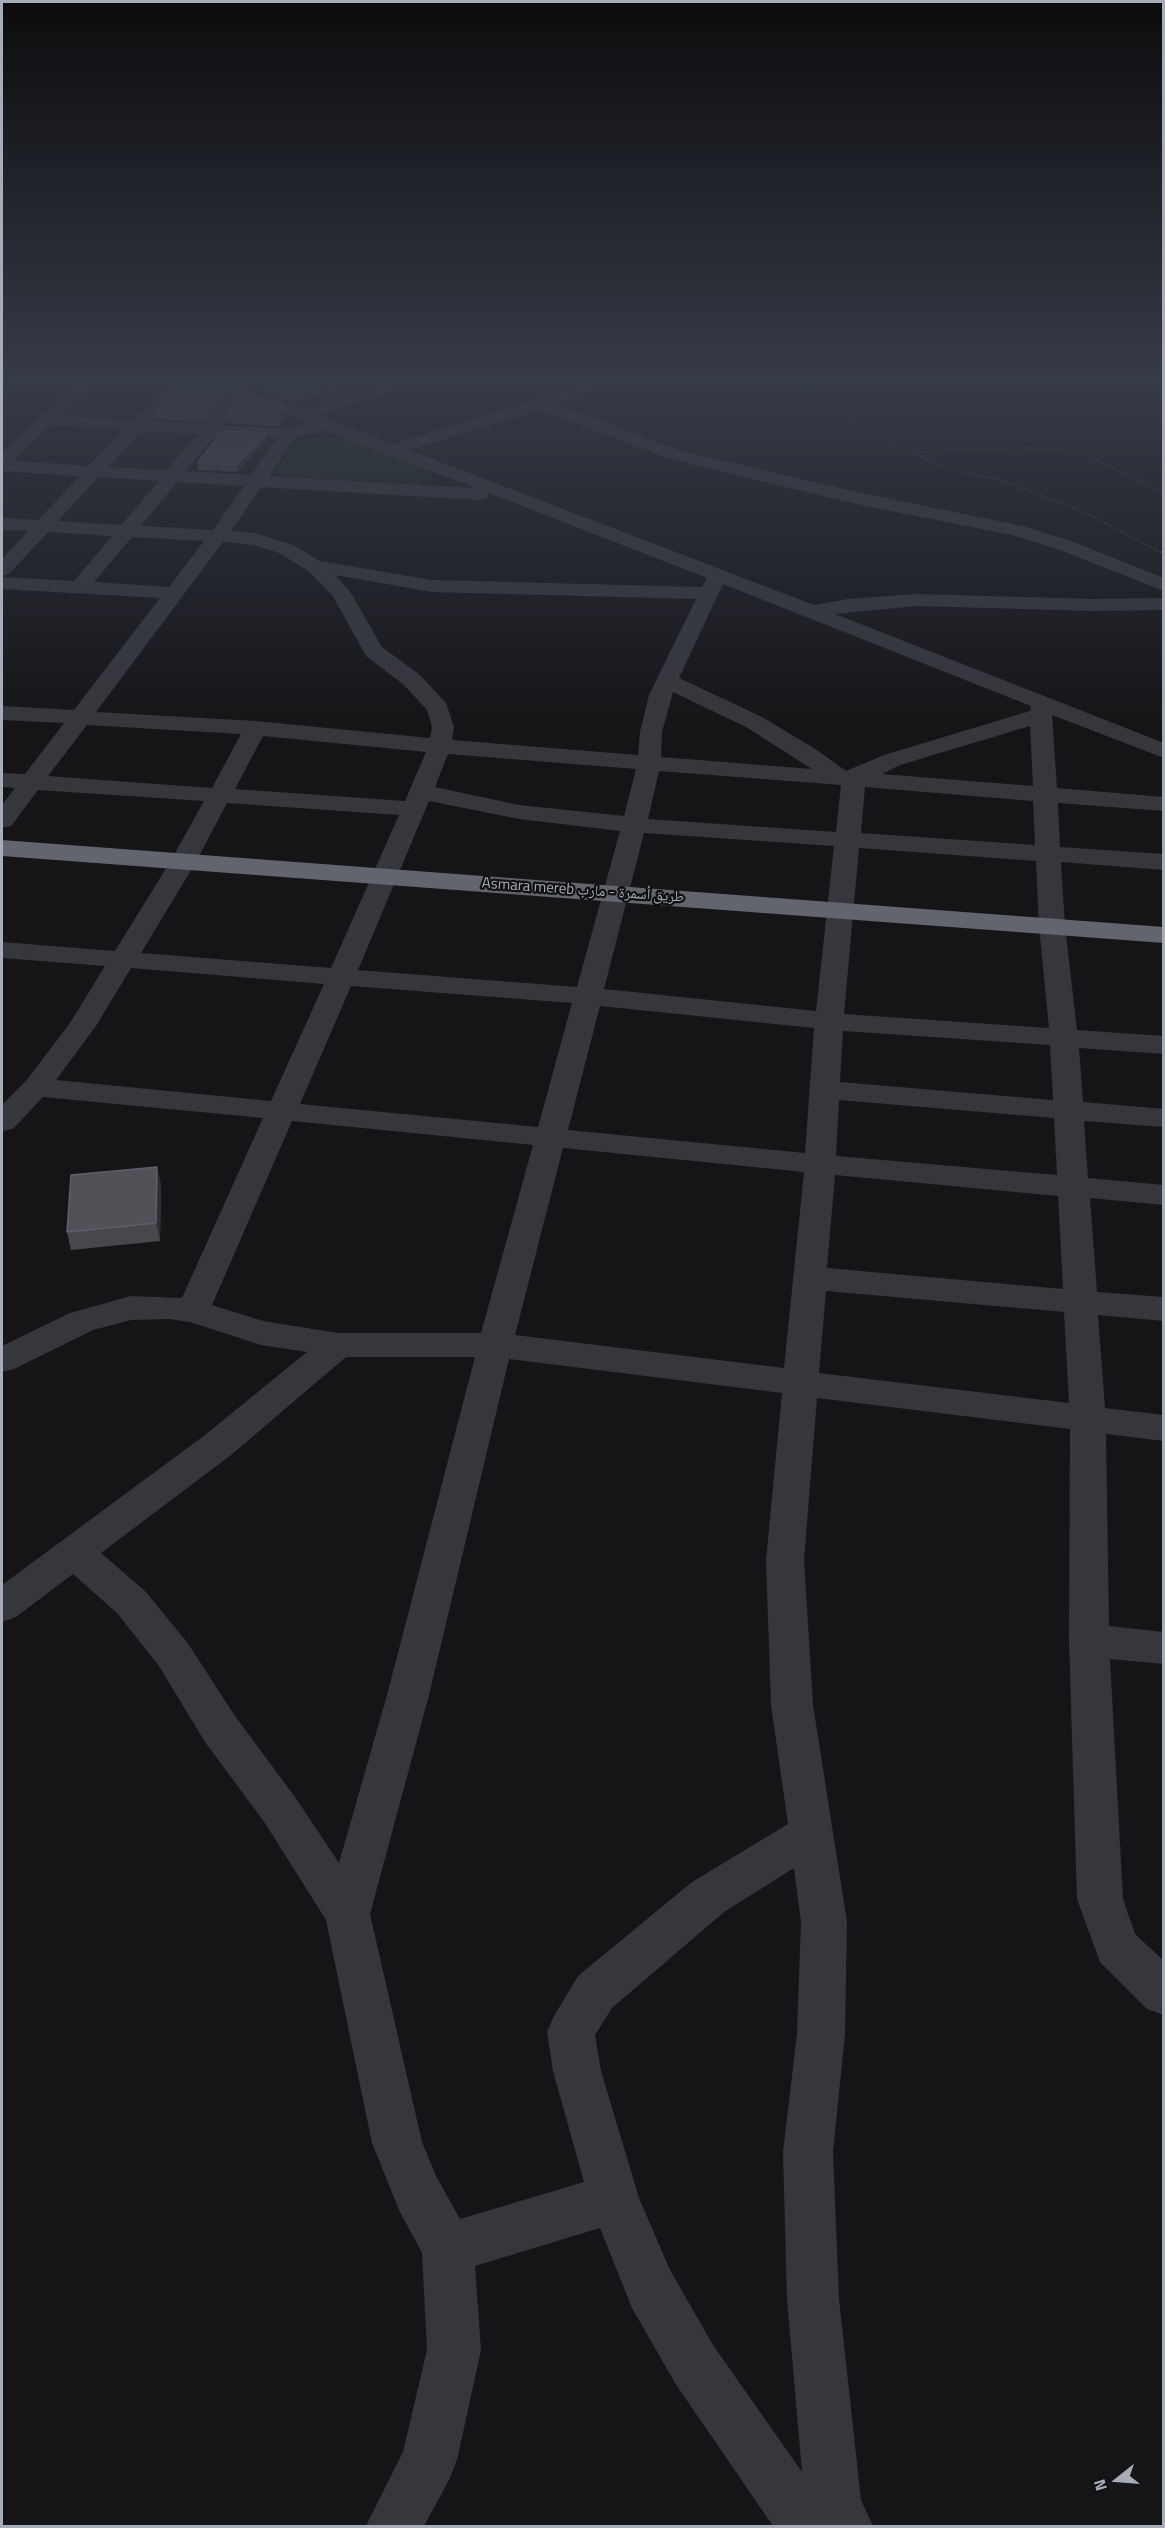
<!DOCTYPE html>
<meta charset="utf-8">
<style>
body{margin:0}
#map{position:relative;width:1165px;height:2528px;overflow:hidden;background:#151517;font-family:"Titillium Web",sans-serif}
canvas{display:block}
.frame{position:absolute;inset:0;border:3px solid #a6acb8;pointer-events:none}
.north{position:absolute;left:1087px;top:2450px;width:60px;height:60px;-webkit-text-stroke:4px #101012;paint-order:stroke;rotate:253deg;font-size:16px;font-weight:700;line-height:24px;text-align:center;color:#a6acb8}
.north::after{content:'';display:block;margin:auto;width:21px;height:27px;background:#a6acb8;clip-path:polygon(50% 0,100% 100%,50% 72%,0 100%)}
</style>
<div id="map">
<canvas width="1165" height="2528"></canvas>
<div class="frame"></div>
<div class="north">N</div>
</div>
<script>
const g = document.querySelector('canvas').getContext('2d');
g.lineJoin = 'round';
function paint(path, color) {
  g.fillStyle = color;
  g.fill(path, 'evenodd');
}
function shape(rows) {
  const path = new Path2D();
  for (const r of rows) {
    path.moveTo(r[0], r[1]);
    for (let i = 2; i < r.length; i += 2) path.lineTo(r[i], r[i + 1]);
  }
  return path;
}
function stroke(path, color, width, dash) {
  g.strokeStyle = color;
  g.lineWidth = width;
  g.lineCap = dash ? 'butt' : 'round';
  g.setLineDash(dash || []);
  g.stroke(path);
}
function write(font, color, halo, rows, align = 'center') {
  g.font = font + ' "Titillium Web","Noto Naskh Arabic",sans-serif';
  g.lineWidth = 4.5;
  g.setLineDash([]);
  g.textBaseline = 'middle';
  g.strokeStyle = halo;
  g.fillStyle = color;
  for (const [text, x, y, turn = 0] of rows) {
    g.save();
    g.translate(x, y);
    g.rotate((+turn || 0) * Math.PI / 180);
    g.textAlign = isNaN(turn) ? turn : align;
    if (halo) g.strokeText(text, 0, 0);
    g.fillText(text, 0, 0);
    g.restore();
  }
}
const green = shape([
 [314,437,347,438,427,470,433,478,415,484,280,476,275,472,298,439]
]);
const path = shape([
 [818,377,804,388,804,396,818,408,911,453,951,469,1001,480,1084,512,1164,554],
 [1116,377,1164,391],
 [912,453,1018,447,1064,450,1091,458,1164,492]
]);
const minor = shape([
 [2,377,138,377,178,381,186,386,151,421,206,424,232,394,197,380,195,377,217,377,303,409,407,377,431,377,429,380,318,415,393,444,535,400,601,377,617,377,616,382,556,404,682,451,861,493,1023,526,1071,541,1164,578,1164,591,1057,549,1012,535,861,505,670,459,540,410,409,450,814,605,848,599,916,594,1094,599,1164,598,1164,610,1094,611,916,606,835,614,1164,743,1164,758,1052,715,1057,788,1164,797,1164,811,1058,803,1060,847,1164,854,1164,870,1061,862,1065,926,1077,1030,1164,1036,1164,1054,1079,1048,1083,1102,1164,1109,1164,1127,1084,1121,1088,1178,1164,1185,1164,1205,1090,1198,1097,1292,1164,1297,1164,1321,1098,1315,1105,1408,1164,1415,1164,1441,1106,1434,1109,1626,1164,1632,1164,1664,1110,1659,1123,1899,1135,1934,1164,1961,1164,2015,1147,2009,1100,1962,1077,1899,1069,1640,1070,1429,817,1398,804,1560,813,1705,847,1922,845,2034,833,2152,839,2299,861,2500,873,2526,773,2526,675,2383,632,2308,600,2228,475,2266,481,2350,457,2460,449,2480,424,2526,366,2526,403,2452,427,2350,422,2253,400,2212,372,2143,326,1920,265,1823,205,1742,159,1666,117,1613,73,1574,16,1617,2,1622,2,1585,205,1435,307,1352,261,1345,190,1322,169,1319,131,1320,93,1330,14,1369,2,1372,2,1346,70,1313,131,1296,182,1298,263,1118,43,1097,13,1129,2,1131,2,1105,26,1081,70,1023,105,966,2,958,2,942,115,951,170,862,204,801,38,790,11,826,2,828,2,805,15,788,2,787,2,773,25,774,64,723,2,720,2,706,74,710,160,598,2,589,2,577,74,581,112,536,48,532,9,574,2,576,2,559,28,531,2,530,2,518,38,520,80,476,2,471,2,453,73,385,7,382,2,380,2,377],
 [91,386,133,386,165,389,133,420,60,416,91,386],
 [245,399,308,423,288,429,224,425,245,399],
 [50,425,123,430,89,466,13,461,50,425],
 [324,430,385,454,476,488,269,476,295,438,324,430],
 [141,431,198,434,167,470,108,467,141,431],
 [215,435,277,438,251,475,186,471,215,435],
 [98,477,159,481,121,525,58,521,98,477],
 [177,482,244,486,213,530,141,526,177,482],
 [261,487,480,500,487,498,489,493,707,578,702,587,432,580,320,561,293,545,256,533,231,531,261,487],
 [132,537,204,541,169,587,94,582,132,537],
 [223,542,254,545,279,553,307,570,333,596,366,656,404,685,427,710,432,727,430,738,256,721,96,712,223,542],
 [335,575,432,592,696,599,649,695,640,732,638,755,452,740,454,727,446,703,420,675,382,647,351,593,335,575],
 [723,584,1031,706,1030,711,884,755,846,771,817,750,762,717,679,678,723,584],
 [673,692,746,727,812,769,661,757,662,732,673,692],
 [87,725,241,734,212,788,48,776,87,725],
 [1030,726,1033,786,882,774,900,765,1030,726],
 [263,736,426,752,405,801,235,789,263,736],
 [448,754,636,769,624,816,519,805,435,787,448,754],
 [659,771,841,785,836,832,648,819,659,771],
 [865,787,1033,801,1035,845,861,833,865,787],
 [429,801,519,819,620,831,577,987,358,970,429,801],
 [227,803,399,815,331,968,141,953,196,862,227,803],
 [644,833,834,846,816,1011,604,989,644,833],
 [859,848,1036,861,1039,926,1049,1028,844,1014,859,848],
 [131,968,324,984,271,1101,56,1080,96,1026,131,968],
 [351,986,572,1003,538,1127,300,1104,351,986],
 [600,1006,814,1028,805,1153,568,1130,600,1006],
 [843,1031,1050,1045,1053,1100,840,1082,843,1031],
 [839,1100,1054,1118,1057,1175,836,1156,839,1100],
 [292,1121,533,1145,481,1333,338,1333,263,1321,212,1305,292,1121],
 [563,1148,804,1172,784,1368,515,1335,563,1148],
 [835,1175,1058,1196,1063,1289,827,1268,835,1175],
 [826,1291,1064,1312,1069,1403,819,1373,826,1291],
 [346,1357,475,1357,387,1695,339,1863,295,1797,235,1716,187,1642,145,1591,101,1553,231,1455,346,1357],
 [509,1359,782,1393,766,1560,771,1705,788,1824,692,1882,578,1976,554,2016,547,2032,553,2071,584,2182,460,2219,436,2176,422,2142,370,1914,429,1695,509,1359],
 [794,1868,801,1922,797,2034,783,2152,787,2299,802,2472,713,2345,670,2270,639,2198,601,2071,595,2035,612,2008,724,1912,794,1868]
]);
const highway = shape([
 [2,840,1164,927,1164,943,2,856,2,840]
]);
const wall = shape([
 [223,377,368,377,368,383,320,397,309,393,298,405],
 [227,388,228,395,205,422,156,419,155,412],
 [286,409,287,417,279,426,228,423,227,414],
 [267,440,238,472,198,470,198,462],
 [161,1184,160,1241,71,1250,67,1232]
]);
const shadedWall = shape([
 [357,377,368,377,368,383,320,397,319,388],
 [308,384,309,393,298,405,297,395],
 [227,388,228,395,205,422,204,415],
 [286,409,287,417,279,426,278,417],
 [266,433,267,440,238,472,237,465],
 [157,1167,161,1184,160,1241,156,1223]
]);
const building = shape([
 [189,377,199,377,227,388,204,415,155,412,187,381,189,377],
 [247,377,357,377,319,388,308,384,297,395,247,377],
 [245,393,286,409,278,417,227,414,245,393],
 [222,431,266,433,237,465,198,462,222,431],
 [157,1167,156,1223,67,1232,71,1175,157,1167]
]);
const farStreetnames = [
 ["Asmara mereb طريق أسمرة - مارب",583,891,4]
];
paint(green, '#1d251d');
stroke(path, '#3c3e43', 2, [1.5, 2]);
paint(minor, '#36373c');
paint(highway, '#62656d');
paint(wall, '#46484c');
paint(shadedWall, '#2e2f32');
paint(building, '#515258');
stroke(building, '#5e6067', 1.5);
const sky = g.createLinearGradient(0, 0, 0, 731);
sky.addColorStop(0, '#0c0c0d');
sky.addColorStop(0.52, '#353b47');
sky.addColorStop(1, '#353b4700');
g.fillStyle = sky;
g.fillRect(0, 0, 1165, 731);
write('15px', '#a6acb8', '#101012', farStreetnames);
</script>
